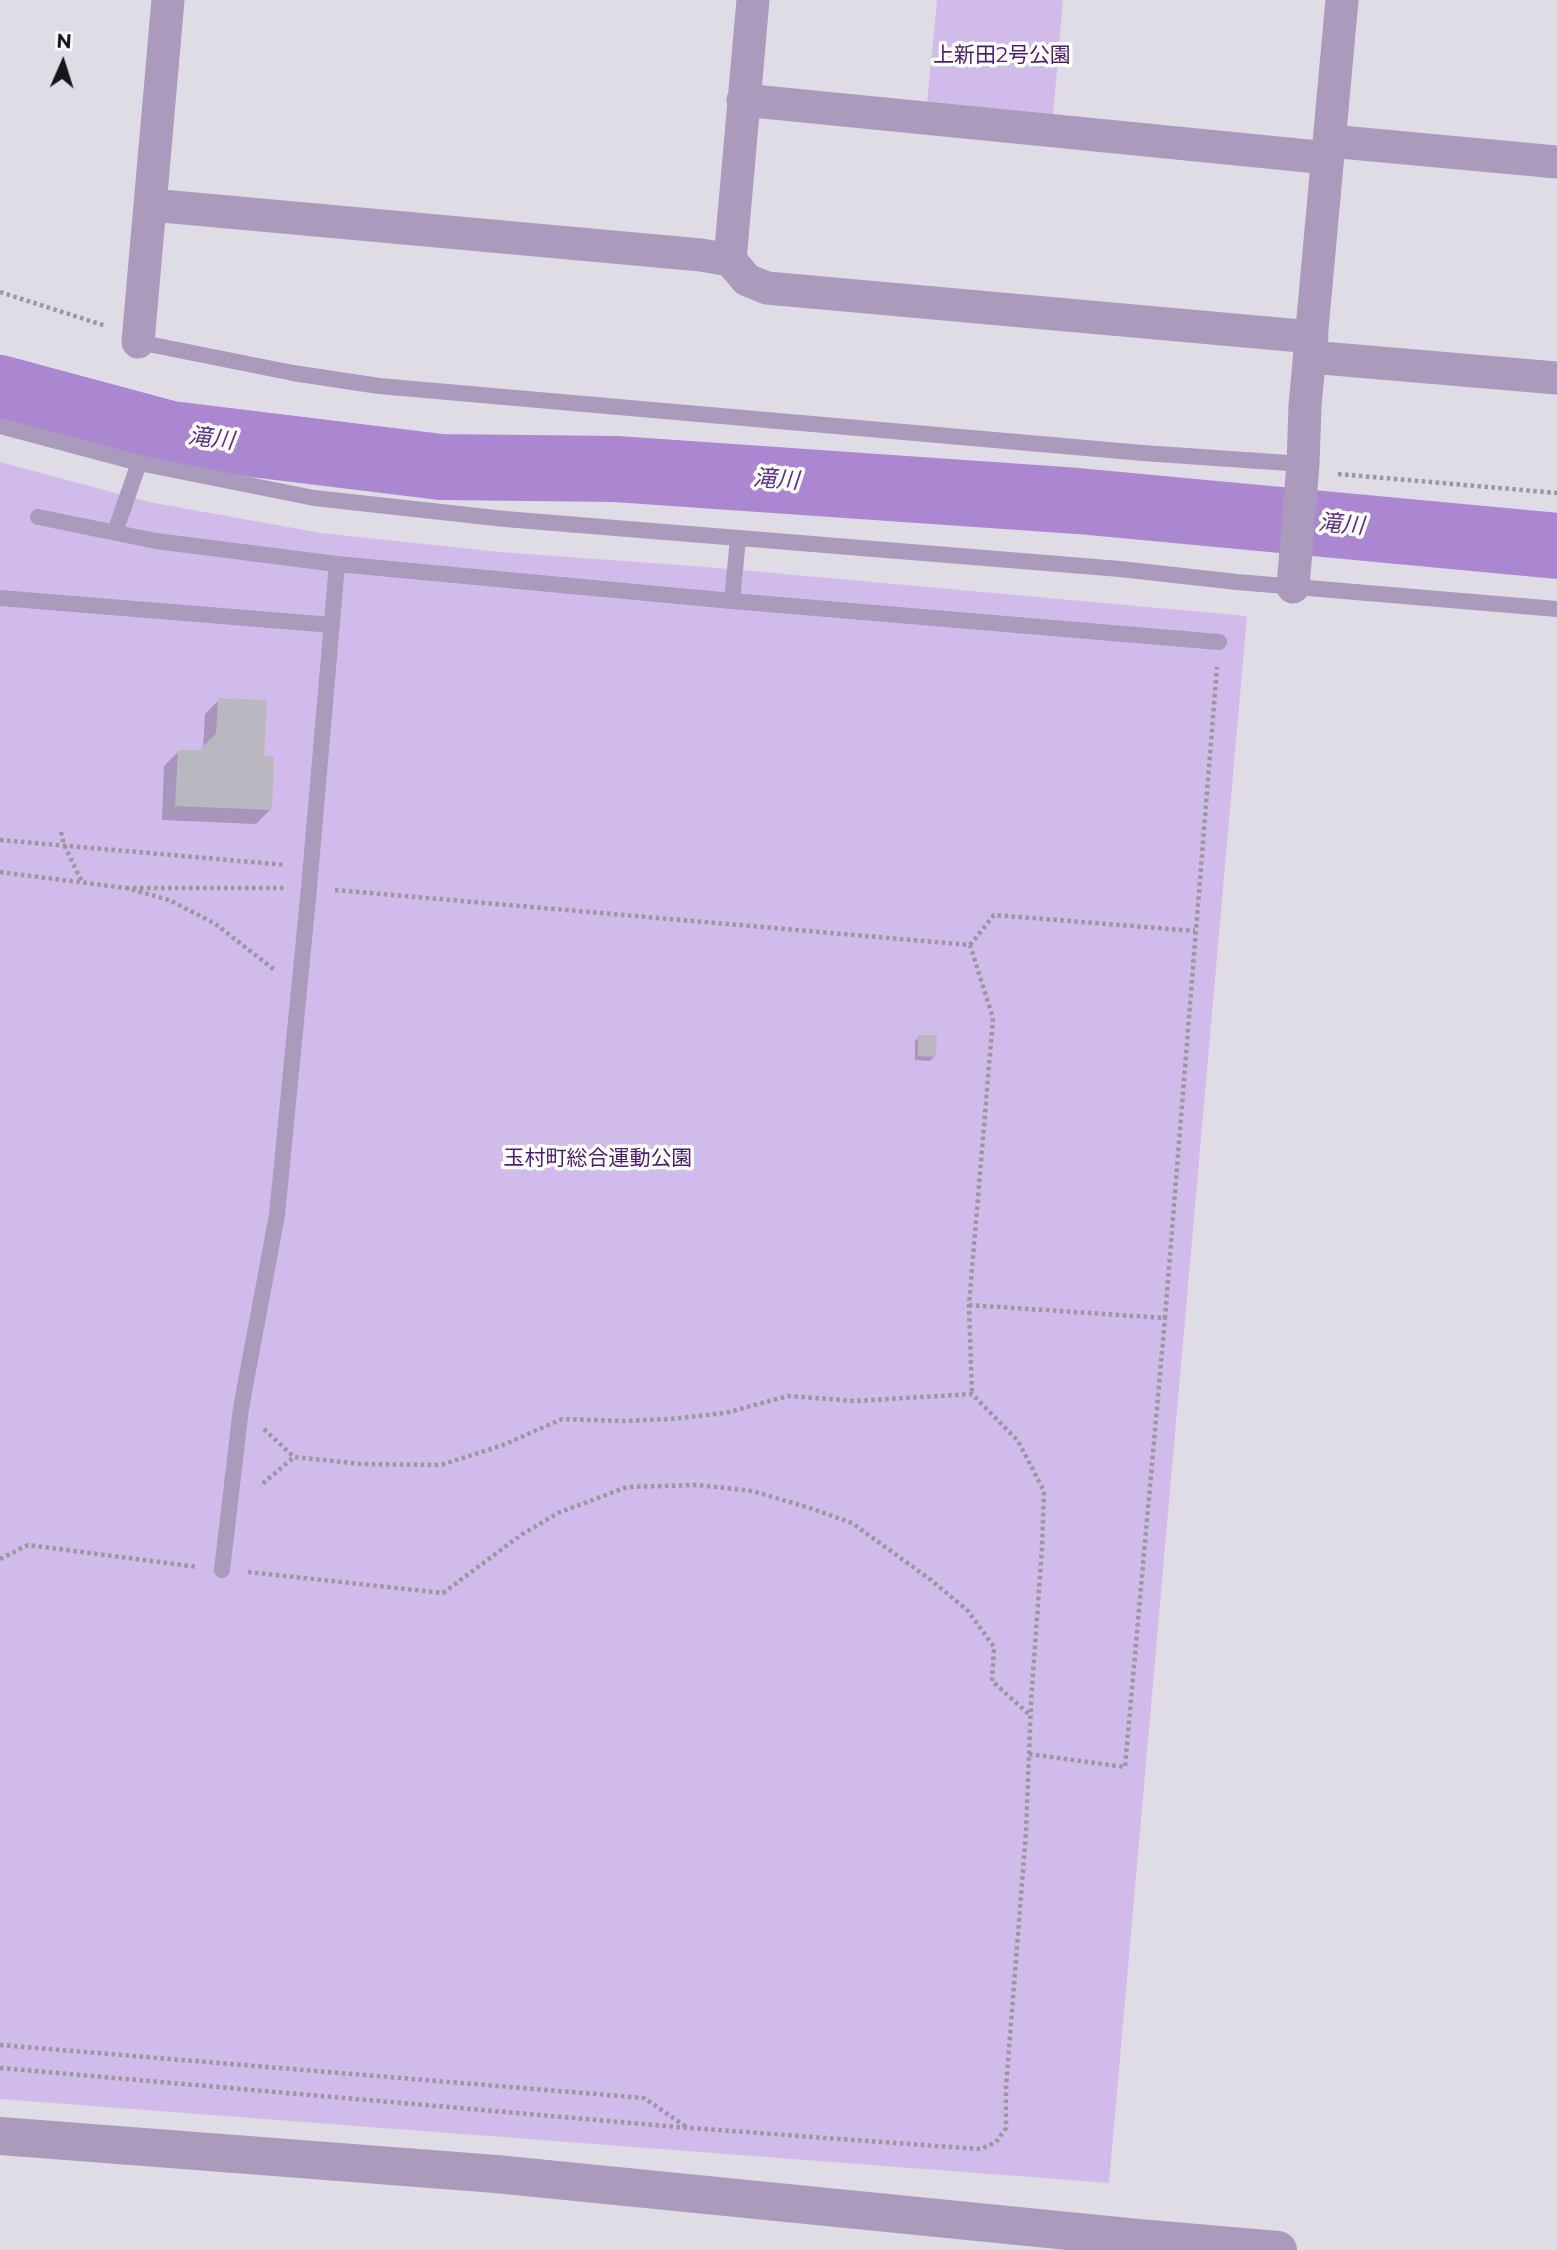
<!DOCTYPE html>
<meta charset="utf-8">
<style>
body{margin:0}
#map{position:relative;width:1557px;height:2250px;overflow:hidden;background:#e0dce6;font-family:Montserrat,sans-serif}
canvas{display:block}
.north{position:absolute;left:28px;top:28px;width:70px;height:70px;-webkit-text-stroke:5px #fff;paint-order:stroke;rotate:3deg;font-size:19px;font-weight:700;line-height:28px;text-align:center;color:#171518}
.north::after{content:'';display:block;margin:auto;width:24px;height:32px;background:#171518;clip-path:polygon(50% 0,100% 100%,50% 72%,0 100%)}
</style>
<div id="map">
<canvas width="1557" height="2250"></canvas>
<div class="north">N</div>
</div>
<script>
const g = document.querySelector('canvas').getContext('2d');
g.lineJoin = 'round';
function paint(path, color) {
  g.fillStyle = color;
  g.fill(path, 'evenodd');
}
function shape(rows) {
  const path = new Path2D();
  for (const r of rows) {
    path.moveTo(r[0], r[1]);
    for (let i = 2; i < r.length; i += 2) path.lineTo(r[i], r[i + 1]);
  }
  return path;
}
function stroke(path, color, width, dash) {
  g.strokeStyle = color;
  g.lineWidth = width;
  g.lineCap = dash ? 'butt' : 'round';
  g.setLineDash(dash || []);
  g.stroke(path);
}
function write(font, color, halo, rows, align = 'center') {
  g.font = font + ' Montserrat,"Noto Sans JP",sans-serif';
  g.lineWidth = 7;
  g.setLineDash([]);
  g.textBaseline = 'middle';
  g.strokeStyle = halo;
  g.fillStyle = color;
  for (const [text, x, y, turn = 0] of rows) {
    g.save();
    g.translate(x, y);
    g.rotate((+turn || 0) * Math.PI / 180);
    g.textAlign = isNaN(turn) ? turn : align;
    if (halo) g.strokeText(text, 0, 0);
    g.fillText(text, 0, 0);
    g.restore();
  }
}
const green = shape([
 [937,0,1063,0,1053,115,927,103],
 [0,462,149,502,321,533,500,552,707,567,1247,616,1109,2183,0,2099]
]);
const shadow = shape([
 [219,700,262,758,270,810,256,824,162,820,164,766,179,751,200,752,203,749,205,714],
 [919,1037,934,1057,930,1061,915,1060,915,1041]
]);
const river = shape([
 [0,388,171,434,441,467,616,469,1078,501,1557,546]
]);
const building = shape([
 [218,698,267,700,264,756,274,757,272,810,175,806,178,750,199,750,216,734],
 [918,1035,937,1035,936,1057,918,1056]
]);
const path = shape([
 [0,292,106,326],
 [1338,474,1557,493],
 [61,832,64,845,82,882],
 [0,840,286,865],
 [0,872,126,888,169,900,214,923,276,971],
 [126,888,284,888],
 [335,890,970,945,993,1018,969,1305,972,1394],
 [970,945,994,915,1195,931],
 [969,1305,1165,1318,1217,667],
 [264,1429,294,1457],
 [0,1559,28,1545,198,1567],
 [248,1572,443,1593,521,1535,558,1513,627,1487,698,1485,752,1491,807,1507,852,1523,931,1580,968,1611,994,1647,992,1681,1031,1716],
 [1029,1754,1125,1767,1165,1318],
 [0,2045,644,2098,688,2128],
 [0,2068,689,2128,981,2149,996,2142,1006,2128,1006,2087,1026,1832,1031,1702,1042,1548,1044,1491,1018,1441,972,1394,855,1401,788,1396,725,1413,671,1419,623,1421,562,1419,503,1445,441,1465,361,1464,294,1457,260,1486]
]);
const service = shape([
 [138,342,293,373,379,386,1143,453,1303,464],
 [0,426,139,463,314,498,505,519,1120,569,1237,582,1557,609],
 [38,517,156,541,337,564,732,601,1219,642],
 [115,532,139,463],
 [0,598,332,625],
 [732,601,738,539],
 [222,1570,241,1408,277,1215,309,888,337,564]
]);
const minor = shape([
 [743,100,1328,158],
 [1330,141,1557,162],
 [151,205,701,255,730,260,747,280,767,288,1312,337],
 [730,260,753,0],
 [138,342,168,0],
 [1310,357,1557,378],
 [1293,587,1303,464,1305,406,1342,0]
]);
const tertiary = shape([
 [0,2136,496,2174,1138,2238,1278,2250]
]);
const parkNames = [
 ["上新田2号公園",1002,56],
 ["玉村町総合運動公園",598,1159]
];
const waterNames = [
 ["滝川",211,439,7],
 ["滝川",776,480,4],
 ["滝川",1341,525,5]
];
paint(green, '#d1bbeb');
paint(shadow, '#0003');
stroke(river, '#ab87d2', 66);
paint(building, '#bbb7c0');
stroke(path, '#9a979e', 4.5, [3.5, 3.5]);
stroke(service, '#aa9abc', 16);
stroke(minor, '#aa9abc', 33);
stroke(tertiary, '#aa9abc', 38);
write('21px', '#4c1a72', '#fff', parkNames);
write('italic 23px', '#5e2f87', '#fff', waterNames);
</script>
